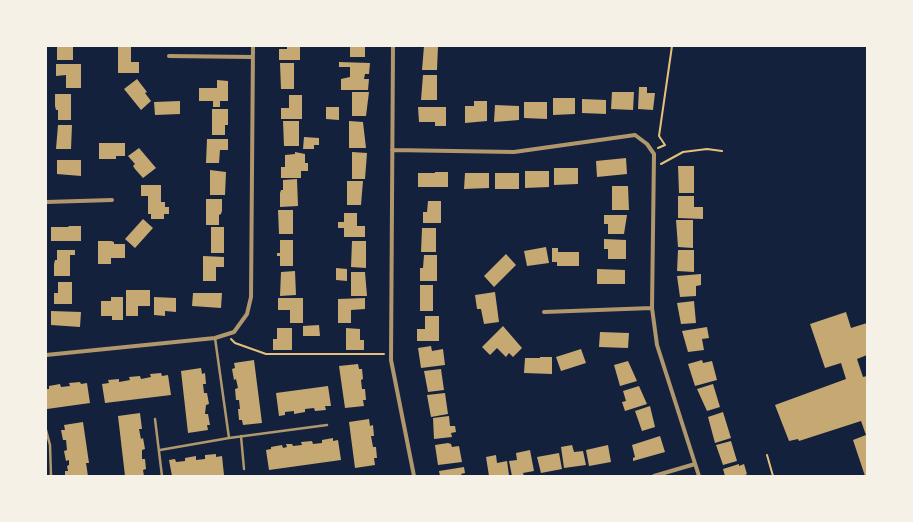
<!DOCTYPE html>
<style>
body{margin:0}
#map{position:relative;width:913px;height:522px;overflow:hidden;background:#14213d;font-family:"IBM Plex Serif",serif}
canvas{display:block}
.frame{position:absolute;inset:0;border:47px solid #f6f1e7;pointer-events:none}
</style>
<div id="map">
<canvas width="913" height="522"></canvas>
<div class="frame"></div>
</div>
<script>
const g = document.querySelector('canvas').getContext('2d');
g.lineJoin = 'round';
function paint(path, color) {
  g.fillStyle = color;
  g.fill(path, 'evenodd');
}
function shape(rows) {
  const path = new Path2D();
  for (const r of rows) {
    path.moveTo(r[0], r[1]);
    for (let i = 2; i < r.length; i += 2) path.lineTo(r[i], r[i + 1]);
  }
  return path;
}
function stroke(path, color, width, dash) {
  g.strokeStyle = color;
  g.lineWidth = width;
  g.lineCap = dash ? 'butt' : 'round';
  g.setLineDash(dash || []);
  g.stroke(path);
}
const building = shape([
 [57,46,73,46,73,60,57,60],
 [118,46,131,46,131,62,139,62,139,73,118,73],
 [287,46,300,46,300,60,279,60,279,49,287,49],
 [350,46,365,46,365,57,350,57],
 [424,46,438,46,437,70,422,70],
 [339,62,370,63,369,74,365,74,364,79,369,79,368,90,341,90,341,79,350,77,350,67,339,67],
 [280,63,294,63,294,89,281,89],
 [56,64,81,64,81,88,66,88,66,75,56,76],
 [423,75,437,75,437,100,421,100],
 [137,79,147,92,145,93,151,101,141,110,124,89],
 [217,80,228,81,228,101,220,101,220,107,213,107,213,101,199,101,199,88,217,88],
 [639,87,647,87,647,93,655,93,653,110,638,109],
 [352,92,369,92,366,116,352,116],
 [612,92,634,92,633,110,611,109],
 [55,94,71,94,71,120,58,120,58,110,56,110,55,106],
 [289,95,302,95,302,119,281,119,281,108,289,108],
 [553,98,575,98,575,114,553,115],
 [582,99,606,100,606,114,582,113],
 [180,101,180,114,155,115,154,102],
 [474,101,487,101,487,121,465,123,465,106,474,106],
 [524,102,547,102,547,119,524,118],
 [495,105,519,106,519,120,494,122],
 [326,107,339,107,339,120,326,119],
 [418,107,446,107,446,126,435,126,435,122,419,122],
 [212,109,228,109,228,125,225,125,225,135,212,135],
 [283,121,299,121,299,146,284,146],
 [349,121,363,122,366,148,349,148],
 [58,125,72,125,71,149,56,149],
 [304,137,319,138,319,145,314,145,314,149,303,149],
 [207,139,228,139,228,150,220,150,219,163,206,163],
 [99,143,125,143,125,156,116,156,116,159,99,159],
 [139,148,156,168,143,178,135,169,133,166,135,164,128,156],
 [295,152,305,154,305,163,308,163,308,171,301,171,301,178,281,178,281,167,285,167,285,155,295,154],
 [352,152,367,153,365,179,352,179],
 [626,158,627,174,597,177,596,161],
 [57,160,81,160,81,176,57,174],
 [678,166,694,166,694,193,679,193],
 [554,168,578,168,578,184,554,185],
 [210,170,226,172,225,195,210,195],
 [525,171,549,171,549,187,525,188],
 [435,172,448,172,448,187,418,187,418,173,435,173],
 [465,173,489,173,489,188,464,189],
 [495,173,519,173,519,189,495,189],
 [297,179,298,206,280,207,280,193,281,190,283,190,283,180],
 [347,181,363,181,361,205,347,205],
 [141,185,161,185,161,202,165,202,165,207,169,207,169,214,164,214,164,219,151,219,151,214,148,214,148,196,141,196],
 [612,186,628,186,629,210,612,210],
 [678,196,694,196,694,207,703,207,703,219,678,218],
 [206,199,222,199,222,211,221,214,219,215,219,225,206,225],
 [428,201,441,201,441,223,423,223,423,212,427,212],
 [278,210,293,210,293,234,279,234],
 [344,213,357,213,357,226,365,226,365,237,344,237,344,228,338,228,338,222,344,222],
 [604,215,627,215,624,234,608,234,608,224,604,224],
 [143,219,153,228,135,248,125,239],
 [676,220,693,220,693,248,678,247],
 [68,226,81,226,81,241,51,241,51,227,69,227],
 [211,227,224,227,224,253,211,253],
 [422,228,436,228,436,252,421,252],
 [604,239,626,240,626,259,608,259,608,249,604,249],
 [280,240,293,240,293,266,280,266,280,256,277,256,277,253,280,253],
 [98,241,111,241,114,242,114,244,125,244,125,258,111,258,111,264,98,264],
 [352,241,366,241,366,268,351,267],
 [546,247,549,263,527,266,524,251],
 [552,248,558,248,558,252,579,252,579,266,557,266,557,262,552,262],
 [57,250,75,250,75,255,70,255,70,276,54,276,54,264,55,260,57,260],
 [678,250,694,250,694,272,677,271],
 [506,254,516,265,494,287,484,276],
 [424,255,437,255,437,281,420,281,420,268,423,268],
 [203,256,224,257,224,267,216,267,216,281,203,281],
 [336,268,347,269,347,281,336,280],
 [597,269,625,270,625,284,597,284],
 [295,271,296,295,280,296,281,272],
 [351,272,365,272,367,296,351,296],
 [701,274,701,285,696,286,696,296,680,297,677,276],
 [58,282,72,282,72,304,54,304,54,293,58,293],
 [420,285,433,285,433,311,420,311],
 [126,290,150,290,150,306,138,306,138,316,126,316],
 [495,292,499,322,484,324,481,309,477,309,475,295],
 [193,293,222,293,221,308,192,306],
 [111,297,123,297,123,320,112,320,112,316,101,316,101,301,111,301],
 [154,297,176,298,176,312,165,311,165,316,154,315],
 [278,298,303,298,303,323,290,323,290,310,278,310],
 [365,298,365,309,351,310,351,323,338,323,338,299],
 [694,301,696,323,681,324,677,303],
 [51,311,81,312,80,327,51,325],
 [846,312,851,328,867,323,867,355,857,359,863,377,867,376,867,476,865,476,853,440,866,435,861,421,799,441,798,439,789,441,775,405,846,379,841,363,825,368,810,324],
 [425,316,439,316,439,341,417,341,417,329,425,329],
 [319,325,320,336,303,336,303,326],
 [503,326,522,348,513,357,509,353,506,357,497,348,490,355,482,347],
 [707,327,709,338,702,339,704,350,688,352,682,331],
 [277,328,292,328,292,350,273,350,273,339,277,339],
 [346,328,360,329,360,340,364,340,364,350,346,350],
 [600,332,629,333,628,348,599,347],
 [431,346,432,351,443,349,445,365,421,368,418,348],
 [581,349,586,363,561,371,556,357],
 [540,357,552,357,552,374,524,373,525,358,540,358],
 [254,360,262,423,243,425,242,420,239,420,238,409,240,409,239,400,236,400,235,389,238,388,236,379,234,380,232,369,235,368,234,363],
 [702,360,703,363,712,361,717,380,695,386,688,364],
 [628,361,637,381,620,386,614,365],
 [358,364,359,369,362,369,363,379,361,380,362,389,365,389,366,400,363,400,364,406,345,408,339,366],
 [201,368,202,374,205,373,206,384,203,384,204,393,207,393,209,404,206,405,205,414,208,414,210,425,207,425,208,430,188,433,181,371],
 [441,369,444,390,428,392,424,371],
 [161,373,162,376,168,375,171,395,105,403,102,384,109,383,108,380,119,379,119,382,130,380,129,377,140,376,141,379,151,377,150,374],
 [80,382,81,384,87,383,90,403,47,409,46,389,49,389,49,386,60,384,61,387,70,386,69,383],
 [713,384,720,407,707,411,697,389],
 [328,386,331,406,325,406,326,410,315,411,314,408,305,409,305,412,294,414,294,411,285,412,285,415,279,416,276,393],
 [639,386,647,404,625,411,622,402,626,401,623,391],
 [445,393,448,414,431,417,427,395],
 [650,406,655,427,642,431,635,411],
 [723,412,731,438,715,443,708,417],
 [140,413,142,429,139,429,141,439,143,438,145,449,142,450,142,459,145,459,146,469,143,470,144,476,125,476,118,416],
 [449,416,450,426,455,426,456,432,451,433,452,437,434,439,433,418],
 [369,419,370,426,373,425,374,436,371,436,373,447,376,447,377,458,374,458,375,465,355,468,349,422],
 [83,422,89,463,86,463,88,476,65,476,65,471,68,471,67,466,69,465,69,460,66,461,64,451,67,450,66,440,63,440,61,430,65,430,64,425],
 [660,436,665,452,633,461,633,458,635,457,632,445],
 [333,438,333,441,338,440,341,460,269,470,266,450,271,449,271,447,282,445,283,448,287,447,286,444,292,444,293,446,302,445,301,442,312,441,313,444,322,443,322,440],
 [731,441,737,461,723,465,716,445],
 [448,443,451,444,452,447,459,446,462,462,438,465,435,445],
 [572,445,574,452,583,451,586,465,564,468,561,447],
 [608,445,611,462,589,466,586,450],
 [530,450,534,471,523,473,524,476,512,476,509,461,517,460,516,453],
 [559,453,562,469,541,473,537,457],
 [216,454,216,457,222,456,224,475,172,476,169,460,175,459,176,462,185,461,185,458,196,456,196,460,205,459,205,455],
 [496,455,497,463,507,461,509,475,489,476,486,457],
 [739,464,739,466,744,464,747,474,743,476,725,476,723,469],
 [464,467,465,473,461,474,462,476,440,476,439,471]
]);
const path = shape([
 [658,148,665,145,659,136,672,46],
 [661,164,683,152,707,149,722,151],
 [231,339,235,343,266,354,384,354],
 [767,455,773,476]
]);
const service = shape([
 [215,338,229,438],
 [155,419,162,476],
 [46,430,50,445,51,476],
 [241,436,244,469],
 [160,450,229,438,327,425]
]);
const minor = shape([
 [393,46,391,360,414,476],
 [169,56,252,57],
 [392,150,514,152,635,135,647,144,654,154,652,308,657,345,699,476],
 [46,202,112,200],
 [544,312,652,308],
 [46,355,215,338,234,332,247,314,251,297,253,46],
 [654,476,695,464]
]);
paint(building, '#c6a872');
stroke(path, '#e5c07b', 2);
stroke(service, '#b1986c', 2.5);
stroke(minor, '#b1986c', 4);
</script>
